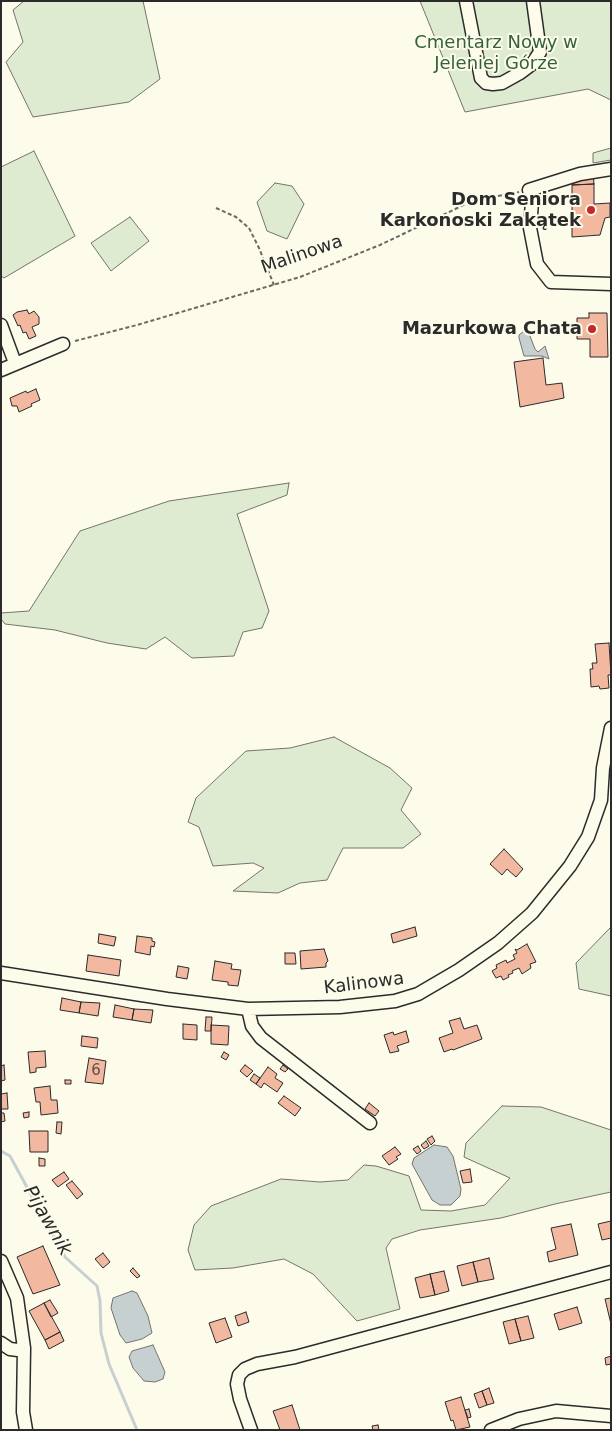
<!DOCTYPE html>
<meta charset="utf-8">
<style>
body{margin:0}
#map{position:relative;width:612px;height:1431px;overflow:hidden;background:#fdfbea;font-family:"DejaVu Sans",sans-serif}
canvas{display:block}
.frame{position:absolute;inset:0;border:2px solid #2b2b2b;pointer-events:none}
</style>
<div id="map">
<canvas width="612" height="1431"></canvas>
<div class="frame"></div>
</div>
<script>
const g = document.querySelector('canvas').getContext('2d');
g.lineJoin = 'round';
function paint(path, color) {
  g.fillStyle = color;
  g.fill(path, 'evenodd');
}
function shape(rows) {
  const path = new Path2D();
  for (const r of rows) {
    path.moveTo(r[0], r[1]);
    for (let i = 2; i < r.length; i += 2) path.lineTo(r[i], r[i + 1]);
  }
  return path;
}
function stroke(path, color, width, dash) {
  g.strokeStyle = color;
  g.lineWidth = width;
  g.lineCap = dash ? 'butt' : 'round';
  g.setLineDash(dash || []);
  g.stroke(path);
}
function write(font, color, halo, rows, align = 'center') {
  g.font = font + ' "DejaVu Sans",sans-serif';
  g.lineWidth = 4;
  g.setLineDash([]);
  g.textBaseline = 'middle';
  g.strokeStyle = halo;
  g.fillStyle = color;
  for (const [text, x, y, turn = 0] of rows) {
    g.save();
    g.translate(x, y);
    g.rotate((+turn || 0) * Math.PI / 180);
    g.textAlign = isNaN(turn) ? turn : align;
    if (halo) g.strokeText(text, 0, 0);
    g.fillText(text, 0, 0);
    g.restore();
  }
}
const green = shape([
 [24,1,143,1,160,79,129,102,33,117,6,62,23,42,13,10,24,1],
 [420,1,611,1,611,100,588,89,465,112,420,1],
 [611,148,611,160,593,163,593,153,611,148],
 [34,151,75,236,4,278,1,276,1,167,34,151],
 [275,183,292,186,304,204,287,239,267,231,257,202,275,183],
 [130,217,149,241,111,271,91,243,130,217],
 [289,483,287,495,237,514,269,611,262,628,243,632,234,656,192,658,165,637,146,649,107,643,55,630,5,624,1,619,1,613,29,611,80,531,169,501,289,483],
 [334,737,390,768,412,788,401,810,421,834,403,848,343,848,327,880,300,883,278,893,233,891,264,868,253,863,213,866,199,827,188,822,196,798,246,751,290,748,334,737],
 [611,927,611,996,579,989,576,963,611,927],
 [502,1106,541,1107,611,1130,611,1192,555,1204,501,1218,420,1230,392,1239,386,1248,400,1309,357,1321,313,1274,284,1259,233,1268,195,1270,188,1250,194,1225,211,1206,281,1179,320,1182,348,1180,364,1165,376,1166,409,1176,421,1210,451,1211,485,1205,510,1178,464,1157,466,1143,502,1106]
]);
const water = shape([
 [524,331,530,336,535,349,538,352,545,346,549,359,542,356,524,356,519,338,519,335,524,331],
 [434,1145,447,1147,453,1156,461,1189,460,1196,451,1205,440,1205,432,1200,412,1164,414,1158,434,1145],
 [132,1291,137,1293,148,1316,152,1333,142,1339,126,1343,120,1335,111,1308,113,1298,132,1291],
 [153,1345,165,1372,163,1379,155,1382,144,1381,133,1368,129,1357,132,1351,153,1345]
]);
const stream = shape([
 [1,1151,10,1156,65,1257,97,1286,100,1301,101,1333,109,1364,137,1430]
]);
const building = shape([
 [593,172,594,184,572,185,573,177,593,172],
 [594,184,594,204,610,203,610,217,605,218,600,235,572,237,572,185,594,184],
 [27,310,29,314,34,311,39,317,39,324,32,327,36,336,29,339,26,332,23,333,20,325,18,326,13,315,17,312,27,310],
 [589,313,607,313,608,357,590,357,590,339,577,339,577,318,589,318,589,313],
 [543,358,546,385,562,383,564,398,520,407,514,362,543,358],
 [36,389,40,400,31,404,32,406,19,412,17,406,12,406,10,398,26,391,27,393,36,389],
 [609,643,611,675,608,675,609,688,600,689,599,686,591,687,590,669,593,669,592,663,597,663,595,644,609,643],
 [504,849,523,869,516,877,507,869,502,875,490,864,504,849],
 [415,927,417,936,393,943,391,934,415,927],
 [99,934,116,937,114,946,98,943,99,934],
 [137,936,152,938,152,941,155,942,154,947,151,946,150,955,135,952,137,936],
 [527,944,536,962,530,964,531,968,522,974,519,968,512,971,513,973,508,975,509,977,503,980,501,976,496,978,492,971,497,968,496,965,506,960,507,963,515,959,513,955,517,953,515,949,517,950,527,944],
 [324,949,328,961,326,963,326,967,301,969,300,951,324,949],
 [285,953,295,953,296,964,285,964,285,953],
 [88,955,121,960,119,976,86,971,88,955],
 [215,961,232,964,231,969,241,970,238,986,228,985,228,982,212,980,215,961],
 [178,966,189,968,187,979,176,977,178,966],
 [62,998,81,1002,79,1013,60,1010,62,998],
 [81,1002,100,1003,98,1016,79,1013,81,1002],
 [115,1005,134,1009,132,1020,113,1017,115,1005],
 [134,1009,153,1010,151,1023,132,1020,134,1009],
 [206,1017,212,1017,211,1031,205,1031,206,1017],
 [460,1018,464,1029,477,1025,482,1039,453,1050,452,1049,444,1052,439,1038,453,1033,449,1021,460,1018],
 [183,1024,197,1025,197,1040,183,1039,183,1024],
 [211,1025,229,1026,228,1045,211,1044,211,1025],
 [406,1031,409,1042,397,1046,399,1051,390,1053,384,1035,393,1032,394,1035,406,1031],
 [82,1036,98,1038,97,1048,81,1046,82,1036],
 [45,1051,46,1067,36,1068,36,1072,30,1073,28,1052,45,1051],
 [224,1052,229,1055,226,1060,221,1057,224,1052],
 [89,1058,106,1061,103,1084,85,1082,89,1058],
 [4,1065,5,1080,1,1081,1,1066,4,1065],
 [245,1065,253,1071,247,1077,240,1071,245,1065],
 [283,1065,288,1069,285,1072,280,1069,283,1065],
 [268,1067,277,1074,275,1078,283,1083,277,1092,264,1083,261,1088,256,1084,268,1067],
 [254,1074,260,1078,256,1084,250,1080,254,1074],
 [65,1080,71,1080,71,1084,65,1084,65,1080],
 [50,1086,51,1100,57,1100,58,1113,41,1115,40,1102,36,1102,34,1088,50,1086],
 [7,1093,8,1109,1,1109,1,1094,7,1093],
 [284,1096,301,1108,295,1116,278,1103,284,1096],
 [369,1103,379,1111,375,1116,365,1109,369,1103],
 [29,1112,29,1117,24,1118,23,1113,29,1112],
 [1,1113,4,1113,5,1121,1,1122,1,1113],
 [57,1122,62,1122,61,1134,56,1133,57,1122],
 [29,1131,48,1131,48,1152,30,1152,29,1131],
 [432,1136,435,1141,431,1145,427,1139,432,1136],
 [426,1141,429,1146,424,1149,421,1145,426,1141],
 [418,1146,421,1151,417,1154,413,1149,418,1146],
 [395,1147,401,1154,396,1157,398,1159,389,1165,382,1156,395,1147],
 [39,1158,45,1159,45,1166,39,1166,39,1158],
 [470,1169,472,1182,463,1183,460,1171,470,1169],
 [64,1172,69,1179,58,1187,52,1180,64,1172],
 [72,1181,83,1194,77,1199,66,1185,72,1181],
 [611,1221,611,1238,602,1240,598,1224,611,1221],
 [571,1224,578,1255,549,1262,547,1252,556,1249,551,1228,571,1224],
 [43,1246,60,1285,33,1294,17,1257,43,1246],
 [103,1253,110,1262,103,1268,95,1259,103,1253],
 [489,1258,494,1279,478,1282,473,1262,489,1258],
 [473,1262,478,1282,462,1286,457,1266,473,1262],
 [133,1268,140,1276,137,1278,130,1271,133,1268],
 [444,1271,449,1291,435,1295,430,1274,444,1271],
 [430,1274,435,1295,420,1298,415,1278,430,1274],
 [611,1298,611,1324,605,1299,611,1298],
 [50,1300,58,1313,51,1317,44,1303,50,1300],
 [44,1303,60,1332,45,1340,29,1311,44,1303],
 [577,1307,582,1323,559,1330,554,1314,577,1307],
 [246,1312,249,1322,238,1326,235,1316,246,1312],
 [528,1316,534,1338,521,1341,515,1319,528,1316],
 [225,1318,232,1337,216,1343,209,1323,225,1318],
 [515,1319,521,1341,509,1344,503,1322,515,1319],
 [60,1332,64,1341,49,1349,45,1340,60,1332],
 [611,1356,611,1364,606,1365,605,1358,611,1356],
 [489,1388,494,1403,487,1405,482,1391,489,1388],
 [482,1391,487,1405,479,1408,474,1394,482,1391],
 [461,1397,470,1427,456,1430,453,1420,451,1421,445,1402,461,1397],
 [292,1405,300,1430,280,1430,273,1411,292,1405],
 [469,1409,471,1417,468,1418,465,1410,469,1409],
 [378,1425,379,1430,373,1430,372,1426,378,1425]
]);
const path = shape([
 [216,208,236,217,249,228,259,248,274,285],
 [75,341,137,325,300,277,380,245,472,201,519,192]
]);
const minor = shape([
 [466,1,481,78,486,83,493,84,502,83,520,73,532,64,540,52,533,1],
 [611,169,580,174,529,190,532,202,530,228,537,264,551,282,611,284],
 [1,325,15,363],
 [1,370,63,344],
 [1,973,167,999,248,1009,340,1007,395,1001,418,994,459,970,498,943,532,913,570,866,588,837,601,800,603,768,611,728],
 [248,1009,252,1026,261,1038,370,1123],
 [1,1261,17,1298,24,1348,23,1412,26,1430],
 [1,1343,10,1349,18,1350,24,1348],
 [251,1430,240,1399,237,1384,239,1375,245,1369,257,1364,295,1357,611,1272],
 [491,1430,519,1419,556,1411,611,1416]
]);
const markers = [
 [591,210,5,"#c62828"],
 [592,329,5,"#c62828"]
];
const numberNames = [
 ["6",96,1071]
];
const parkNames = [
 ["Cmentarz Nowy w",496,43],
 ["Jeleniej Górze",496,64]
];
const poiNames = [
 ["Dom Seniora",581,200],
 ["Karkonoski Zakątek",581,221],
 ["Mazurkowa Chata",582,329]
];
const streetNames = [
 ["Malinowa",302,255,-19],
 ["Kalinowa",364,984,-7]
];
const waterNames = [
 ["Pijawnik",47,1221,60]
];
paint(green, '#deebd1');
stroke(green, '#74746e', 1);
paint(water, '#c7d0d0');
stroke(water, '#74746e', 1);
stroke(stream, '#c7d0d0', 3);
paint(building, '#f2b8a0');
stroke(building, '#2b2b2b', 1);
stroke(minor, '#2b2b2b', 15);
stroke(path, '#6a6964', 2, [4, 2.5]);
stroke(minor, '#fdfbea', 12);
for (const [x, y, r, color] of markers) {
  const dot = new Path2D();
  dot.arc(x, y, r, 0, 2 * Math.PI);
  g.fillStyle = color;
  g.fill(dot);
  stroke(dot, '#fdfbea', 2);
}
write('15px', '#5d4e48', null, numberNames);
write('18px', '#34623c', '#fdfbea', parkNames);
write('bold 18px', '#2b2b2b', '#fdfbea', poiNames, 'right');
write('18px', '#2b2b2b', '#fdfbea', streetNames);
write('italic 19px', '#2b2b2b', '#fdfbea', waterNames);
</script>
